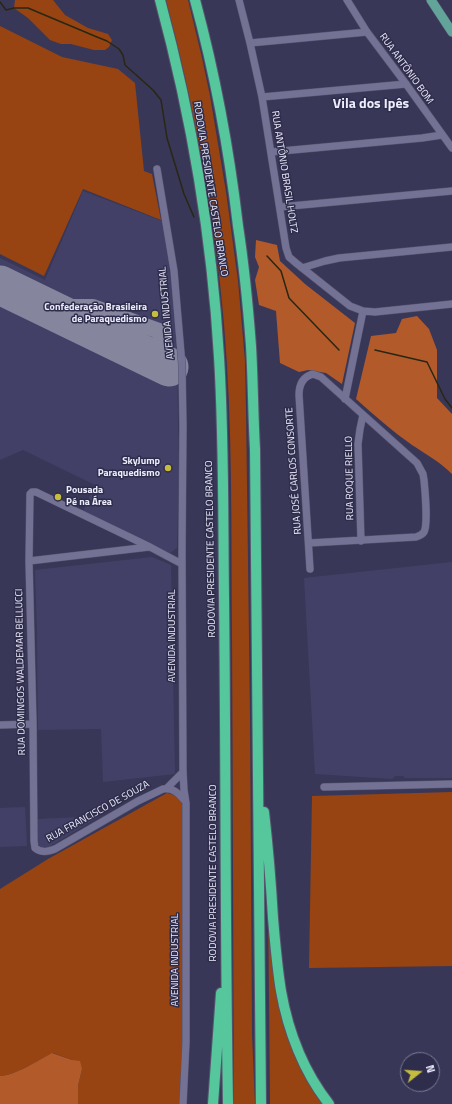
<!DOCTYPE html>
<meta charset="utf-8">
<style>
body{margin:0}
#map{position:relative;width:452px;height:1104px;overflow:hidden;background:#393757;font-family:"Titillium Web",sans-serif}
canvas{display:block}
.north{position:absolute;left:400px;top:1052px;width:40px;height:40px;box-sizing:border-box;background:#2f2d4c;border:1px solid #7b7a93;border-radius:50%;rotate:73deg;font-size:11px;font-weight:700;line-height:16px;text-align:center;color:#ededfd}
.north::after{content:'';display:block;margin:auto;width:14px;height:18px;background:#c4bd3e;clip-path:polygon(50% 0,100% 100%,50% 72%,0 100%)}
</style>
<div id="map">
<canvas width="452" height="1104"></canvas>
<div class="north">N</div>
</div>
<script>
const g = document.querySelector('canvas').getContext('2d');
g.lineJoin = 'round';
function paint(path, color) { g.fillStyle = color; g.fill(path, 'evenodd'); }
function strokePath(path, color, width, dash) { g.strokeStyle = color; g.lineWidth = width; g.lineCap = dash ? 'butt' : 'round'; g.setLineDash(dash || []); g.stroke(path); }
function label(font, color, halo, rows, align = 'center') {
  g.font = font + ' "Titillium Web",sans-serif'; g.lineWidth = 3; g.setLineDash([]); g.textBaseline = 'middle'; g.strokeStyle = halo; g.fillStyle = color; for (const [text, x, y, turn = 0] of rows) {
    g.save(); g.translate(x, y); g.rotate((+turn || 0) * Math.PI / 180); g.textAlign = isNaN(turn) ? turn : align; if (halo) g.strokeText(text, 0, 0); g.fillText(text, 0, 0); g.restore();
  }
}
const built = new Path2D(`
 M83,191l79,30 9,58 6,78 2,120 -2,71 -7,5 -87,-42 12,-26 -72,-35 -23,10v-202l45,22z
 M152,557l19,8 4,209 -72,8 -2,-53 -63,1 -1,-100 -2,-60z
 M452,562v216h-47l-2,-2h-8l-3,3 -77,-5 -11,-196z
 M25,807l2,39 -27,1v-39z
 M100,816l-51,31 -7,1 -5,-5 1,-24z`);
const green = new Path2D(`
 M15,0h38l12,15 23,13 20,6 4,6 -3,7 -4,3h-11l-23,-6h-10l-11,-4 -22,-22 -14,-10z
 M166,0h22l14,58 8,38 16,96 12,89 7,80 1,49 4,306 2,319 3,69h-21c-1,-156 -1,-312 -2,-468 -1,-104 1,-209 -8,-312 -9,-109 -30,-219 -58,-324z
 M0,26l62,31 56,12 17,14 9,88 8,3 9,46 -78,-31 -39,87 -44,-22z
 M452,792v174l-143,2 3,-172z
 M167,793c7,2 12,3 15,11l1,238 -3,62h-102v-18l4,-17 -10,-9 -19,-7c-14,7 -39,23 -53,23v-187l48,-30z
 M268,893l16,126 43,85h-57z`);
const forest = new Path2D(`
 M256,240l21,5 3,16 25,23 50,39 -13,61 -16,-11 -18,-3 -9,2 -19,-9 -4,-52 -17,-6 -4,-25 4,-13 -4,-10z
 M417,316l12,13 8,21v48l15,16v60c-13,-13 -25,-19 -40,-29 -20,-14 -38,-30 -56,-46l15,-63 25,-3 6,-14z
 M52,1053l20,7 8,1 2,8 -4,17v18h-78v-28c14,0 39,-16 52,-23z`);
const stream = new Path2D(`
 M0,2l6,8 8,-2h14l69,29 10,4 12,8 4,6 2,10 28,25 8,10 6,38 17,56 10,23
 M267,256l14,15 8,27 50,52
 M375,350l52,12 18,37 7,9`);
const taxiway = new Path2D(`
 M50,309l20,-2h23l66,24 10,36
 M104,311l15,32`);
const runway = new Path2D(`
 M0,285l169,82`);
const minor = new Path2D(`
 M239,0l11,43 12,54 24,151 3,9 7,6 54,43 13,5 12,1 77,-8
 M347,0l20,32 39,52 46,64
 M250,43l117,-11
 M262,97l144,-13
 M271,152l151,-14 20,-3
 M157,169l17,102 8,94 1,61 -1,126 1,220 1,18 2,13v239l-3,62
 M280,207l172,-16
 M302,268l23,-7 14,-3 113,-11
 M345,399l18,-88
 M361,541l-3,-97 2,-15 3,-14
 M309,543l107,-6c3,-1 6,-2 8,-5 4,-7 1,-42 0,-52l-1,-6 -6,-11 -96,-86 -8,-3c-11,3 -14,11 -14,21l11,174
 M29,561l120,-14
 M182,564l-32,-17 -114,-55h-4l-2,2 -1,67 4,163 1,117 1,7c6,5 13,4 20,1l83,-48 25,-12c10,-2 16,5 22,12
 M0,725l33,-1
 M324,787l128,-3
 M167,788l16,-16`);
const major = new Path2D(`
 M431,0l21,32`);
const highway = new Path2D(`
 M160,0c31,115 52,238 59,357 5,80 4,160 5,240 2,169 1,338 4,507
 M195,0c20,74 34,149 43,226 6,39 10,80 13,120 2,34 2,68 4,103l6,655
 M264,812c4,35 7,71 9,106 2,24 4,49 8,73 7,40 23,81 48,113
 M213,1104l8,-111`);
const markers = [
 [155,314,4,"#c4bd3e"],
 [168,468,4,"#c4bd3e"],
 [58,497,4,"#c4bd3e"]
];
const streetNames = [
 ["RUA ANTÔNIO BOM",406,69,54],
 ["RUA ANTÔNIO BRASIL HOLTZ",284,172,81],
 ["RODOVIA PRESIDENTE CASTELO BRANCO",210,189,81],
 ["AVENIDA INDUSTRIAL",167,313,-95],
 ["RUA JOSÉ CARLOS CONSORTE",294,471,-94],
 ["RUA ROQUE RIELLO",350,478,-91],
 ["RODOVIA PRESIDENTE CASTELO BRANCO",211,549,-91],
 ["AVENIDA INDUSTRIAL",173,636,-90],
 ["RUA DOMINGOS WALDEMAR BELLUCCI",21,672,-91],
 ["RUA FRANCISCO DE SOUZA",98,812,-29],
 ["RODOVIA PRESIDENTE CASTELO BRANCO",214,873,-90],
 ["AVENIDA INDUSTRIAL",176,960,-90]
];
const poiNames = [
 ["Confederação Brasileira",147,308],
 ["de Paraquedismo",147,320],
 ["SkyJump",160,462],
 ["Paraquedismo",160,474],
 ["Pousada",66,491,"left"],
 ["Pé na Área",66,503,"left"]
];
const districtNames = [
 ["Vila dos Ipês",371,105]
];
paint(built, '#424066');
paint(green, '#974412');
paint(forest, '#b35a2b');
strokePath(stream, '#282714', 1.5);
strokePath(taxiway, '#86859e', 16);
strokePath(runway, '#86859e', 39);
strokePath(minor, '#56546d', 8);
strokePath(major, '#56546d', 10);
strokePath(highway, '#56546d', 12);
strokePath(minor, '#737295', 7);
strokePath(major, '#62a499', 9);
strokePath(highway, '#56c69c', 10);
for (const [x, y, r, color] of markers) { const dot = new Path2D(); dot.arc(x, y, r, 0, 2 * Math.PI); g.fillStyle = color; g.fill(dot); strokePath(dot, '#2f2d4c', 1.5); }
label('10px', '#ededfd', '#2f2d4c', streetNames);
label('bold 10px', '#ededfd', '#2f2d4c', poiNames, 'right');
label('bold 14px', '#ededfd', '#2f2d4c', districtNames);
</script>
